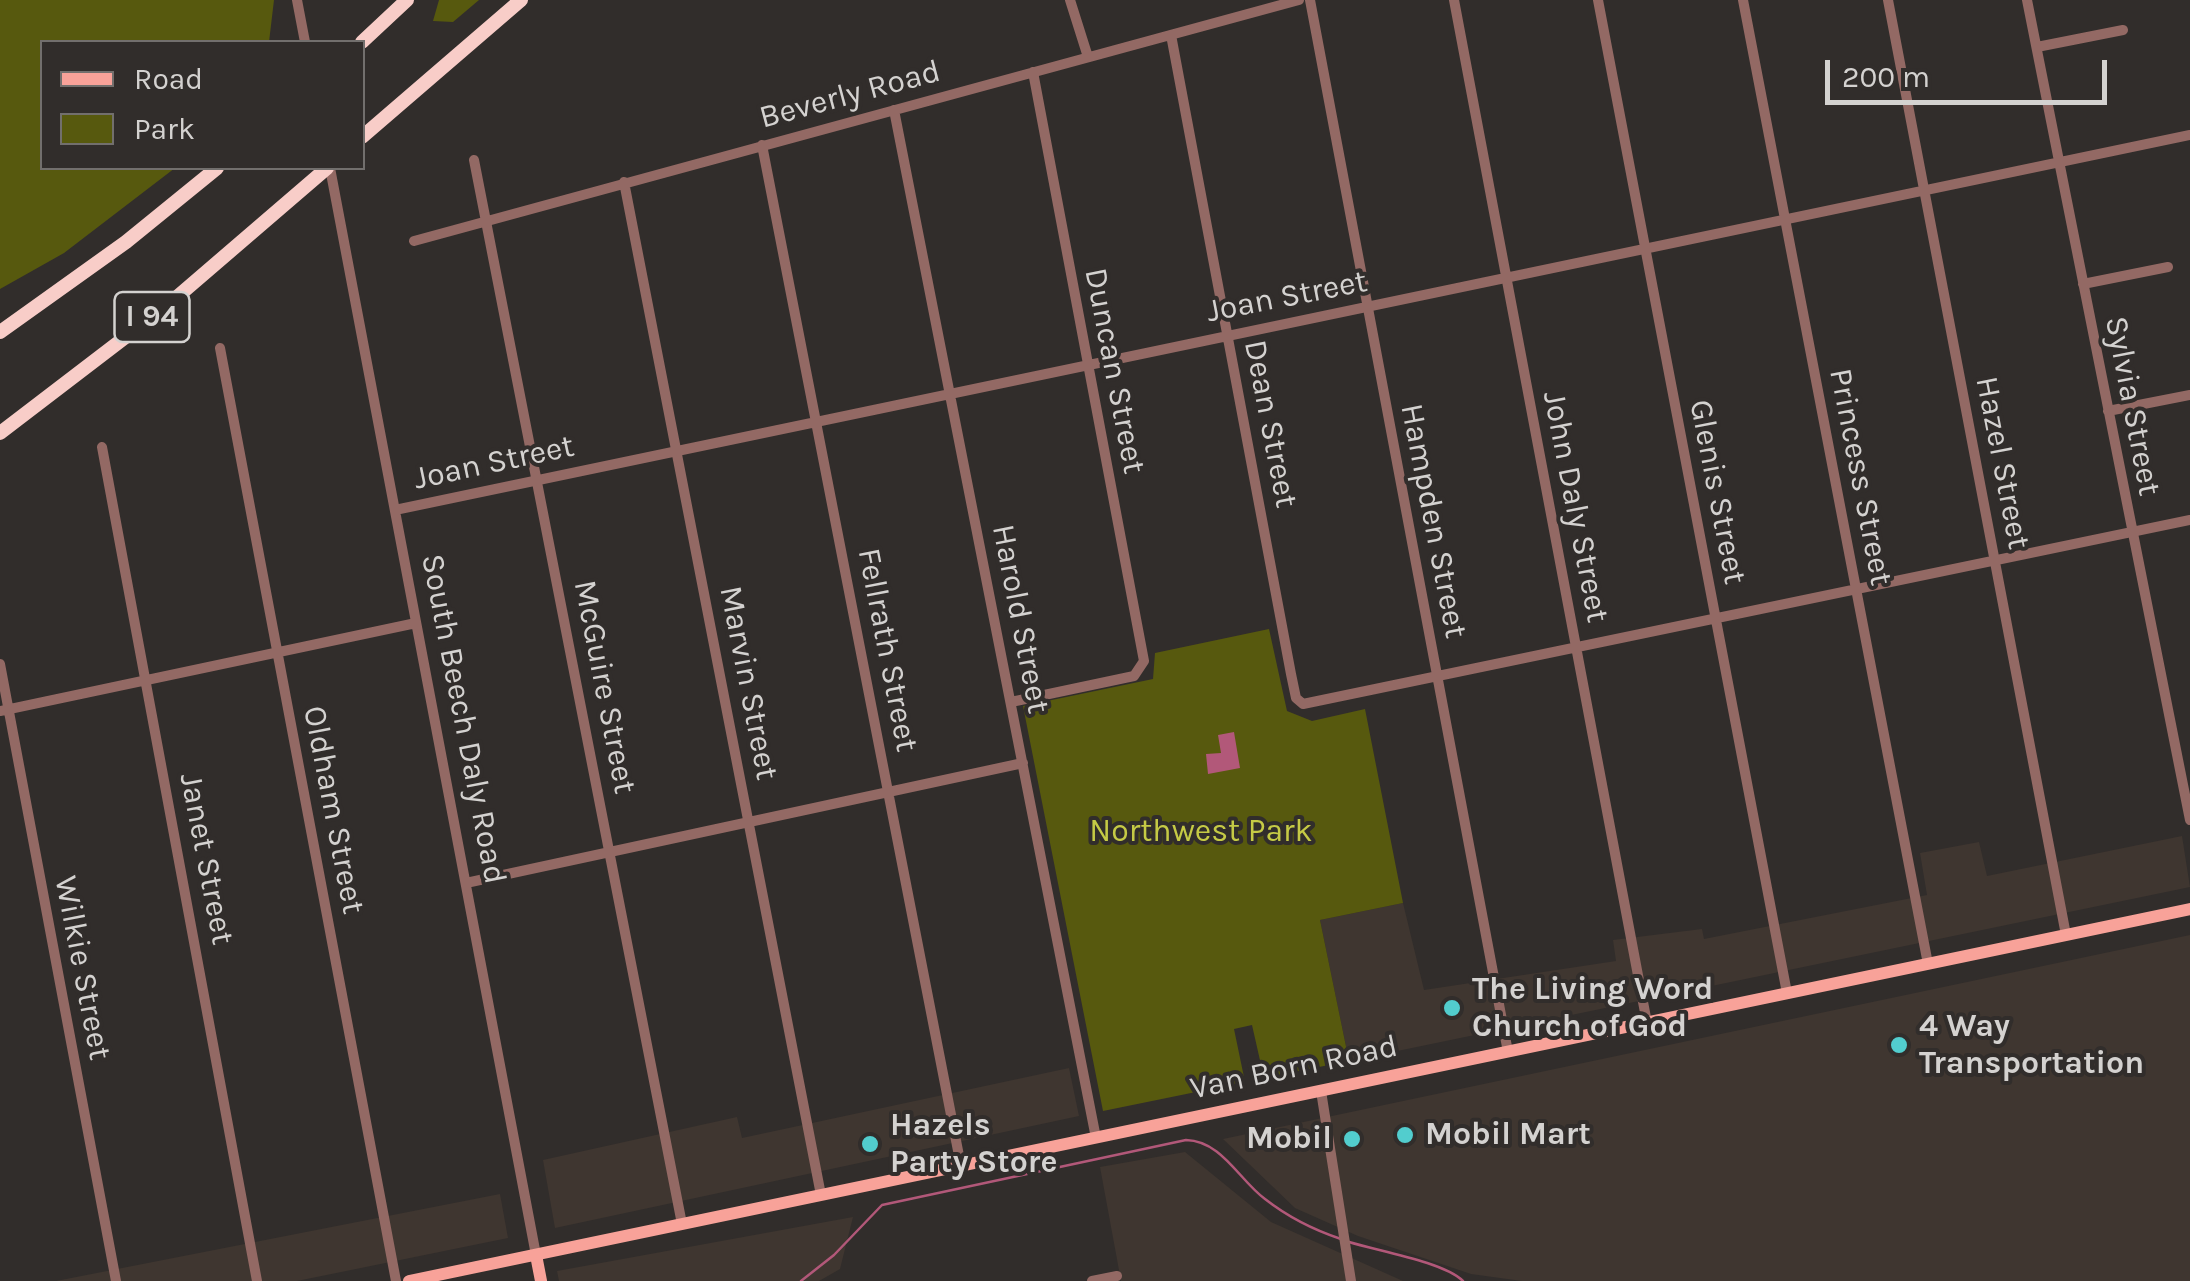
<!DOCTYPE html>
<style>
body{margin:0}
#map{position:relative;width:2190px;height:1281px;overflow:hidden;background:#312d2b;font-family:Karla,sans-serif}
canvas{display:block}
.legend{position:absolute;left:40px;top:40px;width:325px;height:130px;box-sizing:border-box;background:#312d2b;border:2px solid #726f6d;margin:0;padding:12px 18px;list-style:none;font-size:30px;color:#d4d2d0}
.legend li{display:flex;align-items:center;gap:20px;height:50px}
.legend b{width:50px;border:2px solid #726f6d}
.scale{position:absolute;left:1825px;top:60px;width:282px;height:45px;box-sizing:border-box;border:5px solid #d4d2d0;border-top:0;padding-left:12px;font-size:30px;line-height:35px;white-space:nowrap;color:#d4d2d0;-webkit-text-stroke:8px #312d2b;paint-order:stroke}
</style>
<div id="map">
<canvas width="2190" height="1281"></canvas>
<ul class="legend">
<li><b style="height:12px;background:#f8a299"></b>Road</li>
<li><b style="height:28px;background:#57590e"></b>Park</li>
</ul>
<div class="scale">200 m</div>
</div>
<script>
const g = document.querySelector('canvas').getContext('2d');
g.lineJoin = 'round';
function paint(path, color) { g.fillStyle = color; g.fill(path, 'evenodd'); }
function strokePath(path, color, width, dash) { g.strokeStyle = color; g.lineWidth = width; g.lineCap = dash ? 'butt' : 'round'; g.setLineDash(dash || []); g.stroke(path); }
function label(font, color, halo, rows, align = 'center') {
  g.font = font + ' Karla,sans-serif'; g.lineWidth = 8; g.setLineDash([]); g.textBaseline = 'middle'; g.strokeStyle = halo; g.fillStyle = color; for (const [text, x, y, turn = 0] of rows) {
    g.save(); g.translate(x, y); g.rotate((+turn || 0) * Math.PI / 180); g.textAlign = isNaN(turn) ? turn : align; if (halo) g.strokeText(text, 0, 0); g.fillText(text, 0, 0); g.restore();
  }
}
const built = new Path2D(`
 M2182,836l8,51 -841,174 -29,-141 83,-17 21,87 192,-29 -3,-21 89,-11 2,10 223,-44 -7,-42 59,-11 8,34z
 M2190,935v346h-668l-51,-7 -113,-38 -63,-28 -72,-69z
 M1069,1068l10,48 -524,112 -12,-68 194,-43 5,21z
 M1185,1152l86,70 132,59h-282l-21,-114z
 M500,1194l8,44 -211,43h-241z
 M853,1217l-13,52 -21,12h-260l-2,-10z`);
const green = new Path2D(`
 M0,0h274l-5,42h-227v126h133l-111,85 -64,36z
 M439,0h40l-26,22 -20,-1z
 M1269,629l18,82 25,10 53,-12 38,194 -83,17 29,141 -85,17 -12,-53 -18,4 11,53 -142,29 -80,-405 130,-27 2,-26z`);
const water = new Path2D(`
 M1234,732l6,36 -32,6 -2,-20 15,-1 -3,-18z`);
const stream = new Path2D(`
 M1349,1242c29,9 95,20 114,39
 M801,1281l33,-26 48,-50 304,-65c36,1 53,40 79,59 23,18 49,31 76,40`);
const minor = new Path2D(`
 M297,0l8,42
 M1070,0l18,57
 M1310,0l198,1052
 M1454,0l193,1023
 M1598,0l189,993
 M1743,0l185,964
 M1888,0l178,935
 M2027,0l163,820
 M1171,35l120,639 5,24 7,6 887,-184
 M2037,47l86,-17
 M894,110l202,1028
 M762,145l199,1021
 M474,160l208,1064
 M330,168l206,1087
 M624,182l197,1013
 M414,241l885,-241
 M2083,284l85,-17
 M220,348l176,933
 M2108,411l82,-16
 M102,447l155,834
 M395,510l1795,-375
 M0,664l116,617
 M1011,702l123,-26 10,-15 -111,-589
 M0,711l416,-88
 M466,883l557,-120
 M1321,1091l30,190
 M1092,1281l25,-5`);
const major = new Path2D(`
 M536,1255l5,26
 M409,1281l1781,-372`);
const highway = new Path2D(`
 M362,42l45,-42
 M362,137l159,-137
 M0,332l126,-90 91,-74
 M0,433l170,-130 157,-135`);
const markers = [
 [1452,1008,10,"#52cdce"],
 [1899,1045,10,"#52cdce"],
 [1405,1135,10,"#52cdce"],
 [1352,1139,10,"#52cdce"],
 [870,1144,10,"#52cdce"]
];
const shields = [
 [152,317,75]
];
const shieldNames = [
 ["I 94",152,317]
];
const streetNames = [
 ["Beverly Road",850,95,-15],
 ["Joan Street",1287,297,-11],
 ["Duncan Street",1114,371,79],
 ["Sylvia Street",2132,406,79],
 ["Dean Street",1270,424,79],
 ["Joan Street",494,463,-12],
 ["Hazel Street",2002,463,79],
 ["Princess Street",1860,477,79],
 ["Glenis Street",1717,492,79],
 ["John Daly Street",1575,507,79],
 ["Hampden Street",1433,521,79],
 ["Harold Street",1020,619,79],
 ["Fellrath Street",887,650,79],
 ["Marvin Street",748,683,79],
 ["McGuire Street",604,687,79],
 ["South Beech Daly Road",463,719,79],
 ["Oldham Street",333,810,79],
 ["Janet Street",206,859,79],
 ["Wilkie Street",82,968,79],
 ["Van Born Road",1294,1068,-12]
];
const parkNames = [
 ["Northwest Park",1201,832]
];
const poiNames = [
 ["The Living Word",1472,990],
 ["Church of God",1472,1027],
 ["4 Way",1919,1027],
 ["Transportation",1919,1064],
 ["Hazels",890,1126],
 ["Party Store",890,1163],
 ["Mobil Mart",1425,1135],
 ["Mobil",1332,1139,"right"]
];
paint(built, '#3f3630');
paint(green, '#57590e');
paint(water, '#b25879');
strokePath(stream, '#b25879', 2.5);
strokePath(minor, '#936964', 10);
strokePath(major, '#f8a299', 12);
strokePath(highway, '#f8cdc8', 14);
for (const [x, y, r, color] of markers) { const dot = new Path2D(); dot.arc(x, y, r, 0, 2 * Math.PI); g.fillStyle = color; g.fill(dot); strokePath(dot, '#312d2b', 4); }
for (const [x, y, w] of shields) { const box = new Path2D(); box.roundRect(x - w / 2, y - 25, w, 50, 8); g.fillStyle = '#312d2b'; g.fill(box); strokePath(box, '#d4d2d0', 2.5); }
label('bold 30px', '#d4d2d0', null, shieldNames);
label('32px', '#d4d2d0', '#312d2b', streetNames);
label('32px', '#c5ca45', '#312d2b', parkNames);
label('bold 32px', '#d4d2d0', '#312d2b', poiNames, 'left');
</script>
